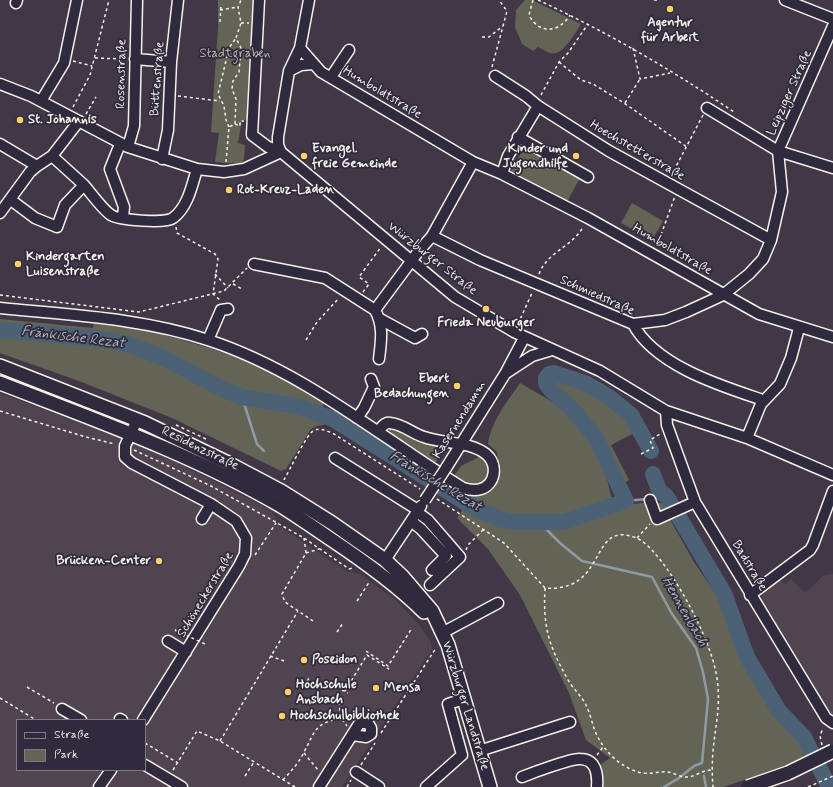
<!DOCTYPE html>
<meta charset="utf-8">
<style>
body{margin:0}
#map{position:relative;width:833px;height:787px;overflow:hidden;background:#413747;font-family:Mynerve,sans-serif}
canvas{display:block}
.legend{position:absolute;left:16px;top:719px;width:130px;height:52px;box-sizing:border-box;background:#2f2a3d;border:1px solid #7e7a81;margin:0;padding:5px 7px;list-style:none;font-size:12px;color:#f4f1e8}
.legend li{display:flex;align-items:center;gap:8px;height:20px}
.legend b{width:20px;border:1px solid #7e7a81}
</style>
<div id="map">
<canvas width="833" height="787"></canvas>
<ul class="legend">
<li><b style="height:5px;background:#2f2a3d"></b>Straße</li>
<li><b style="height:11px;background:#636456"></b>Park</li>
</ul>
</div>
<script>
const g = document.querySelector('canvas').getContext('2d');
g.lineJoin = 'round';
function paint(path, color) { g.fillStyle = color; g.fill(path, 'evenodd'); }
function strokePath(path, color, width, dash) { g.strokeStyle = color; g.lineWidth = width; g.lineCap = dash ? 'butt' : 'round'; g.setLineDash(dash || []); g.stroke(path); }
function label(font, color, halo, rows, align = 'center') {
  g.font = font + ' Mynerve,sans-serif'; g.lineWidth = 3.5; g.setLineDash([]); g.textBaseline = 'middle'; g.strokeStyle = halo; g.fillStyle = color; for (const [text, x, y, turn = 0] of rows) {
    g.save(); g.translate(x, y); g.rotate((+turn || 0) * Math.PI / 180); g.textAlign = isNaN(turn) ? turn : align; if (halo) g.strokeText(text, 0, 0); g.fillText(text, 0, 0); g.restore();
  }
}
const built = new Path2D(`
 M0,393l154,58 117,59 7,15 70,47 12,2 36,26 22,24 13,18 1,7 -90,138h-342zM17,720h128v50h-128z
 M833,574v148l-73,-121 3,-9 18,-12 4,4 6,-5 14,14 19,-18z`);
const green = new Path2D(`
 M218,0h36v44l-7,76h-5l-4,23 7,2 -1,14 -3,5 -26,-2 4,-29 -8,-1 7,-105z
 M525,0h7l49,24c-5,8 -16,27 -25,29 -6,2 -12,-3 -18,-6l-5,4 -11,-7 -7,-17 1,-17z
 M525,146l56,30 -14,26 -57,-29z
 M632,203l31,18 -11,19 -31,-17z
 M0,319l93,9 1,-6c63,8 123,25 181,52 16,8 32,18 48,27l1,24 -7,1 -6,3 -25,40 -5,2 -109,-53 -93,-37 -79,-28z
 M558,380l22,5 47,33 9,14 -25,13 18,35 -7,5 -26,-58 -40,-39 -2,-5z
 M520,383l38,22 33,34 11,18 12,52c17,-6 35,-8 52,-5l6,19 22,39 24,35 27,69 32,51 21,23 7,16 -30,14 -52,17h-121l-2,-22 10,-7 -24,-18 -17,-47 -49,-98 -32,-46 -31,-31 15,-23c27,-2 28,-21 25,-43l-9,-8c3,-23 19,-42 32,-61z
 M392,427l11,5 13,9 19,5 6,8 -7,11 -46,-32 -1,-3z
 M479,457c12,8 12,16 3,27l-9,2 -19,-10 7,-10z`);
const stream = new Path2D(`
 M242,397l15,47 7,7
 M626,501l41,-4
 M540,523l20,20 22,18 70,16 20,37 24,34 7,24 5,27 -6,64 -8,3 -15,12 -15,9
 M704,776l2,11`);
const river = new Path2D(`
 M0,330l99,9 28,5 35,13 58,31 22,9 59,10 32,12 136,86 30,14 14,3h50l63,-21 -30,-63 -23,-28 -23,-21 -4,-6v-5l3,-4 5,-1 31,10 24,14 22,18 20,36
 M653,474l6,16 8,7 57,96 23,64 32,54 25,26 25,50`);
const path = new Path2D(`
 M533,0l-4,15c10,20 30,18 41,0
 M538,0c69,32 134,70 196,112
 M654,0h3
 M220,10l18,-3
 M220,22l1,-17
 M241,23h8
 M482,37h7l14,-11
 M633,48l7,31 30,-6
 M95,58l30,1
 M73,61l19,5
 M559,62l22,18 12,4 31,19 63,44
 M492,67l15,-56 -8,-11
 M541,95l18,-33 9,-9 20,-29
 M178,96l42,5
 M625,103l15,-24
 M73,107l17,-32 19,-75
 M86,114l10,-17
 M235,124l5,2v-5h4
 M229,127l-3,-7 -2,-14 -6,-12 11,-46 7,-10
 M226,162l3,-35 6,-3 1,-25 -4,-10 1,-8 6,-9 2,-24 -5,-10 5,-15 -3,-16 3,-7
 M671,176l32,-61
 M176,227l1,6 38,21 3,5 -5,35 7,6
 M657,246l18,-50
 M215,274l13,14
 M539,274c8,-22 33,-27 44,-47
 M233,284l9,5
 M363,292l6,-8 -10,-7 22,-30
 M0,295l139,17 85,-21 23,-23
 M518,324l14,-31
 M306,340l11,-18 22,-24
 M0,411l86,26 29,7
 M176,425l30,14
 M134,450l77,36 93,52 45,31 4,-1
 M641,454l12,-6 -3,-8 10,-6
 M284,480c5,-9 23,-46 29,-49 7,-4 14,0 21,3l86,55
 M437,499l67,44 41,45c55,4 47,-49 74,-53 7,-1 17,2 23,6 25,19 55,75 66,105 5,13 9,27 10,41 2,22 -3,42 -5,64 -1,12 -1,24 0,36
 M304,538l2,15 -24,41 3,8 28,19
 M637,538l13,-14
 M466,550l2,-5 16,-16
 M306,553l13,-4
 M255,555l21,-32
 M545,588c-2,38 3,56 22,90 5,10 14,17 19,27 4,8 6,18 9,26 8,19 22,33 40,40 12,5 22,0 33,1 6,1 12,5 18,5 8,1 15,-7 26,-7
 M357,601l13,-20
 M175,630l10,6
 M337,632l6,-9
 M366,651l22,15 24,-38
 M270,656l17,6
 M304,686l5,-8
 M27,687l27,16
 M342,690l6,3
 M345,691l22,-36 22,14
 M338,696l3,22 6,8
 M0,698l36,22
 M381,733l55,-85
 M220,741l78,-130
 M145,743l33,20
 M822,745l-2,-9 3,-8
 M304,753l14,17
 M597,755l6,-8
 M361,765l14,-22
 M173,770l24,-39 23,10 75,46
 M245,776l9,-14
 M283,780c8,-9 16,-17 21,-28 12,-22 10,-28 37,-34
 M347,787l4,-7
 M808,787l25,-11`);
const minor = new Path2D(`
 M259,0l-7,135 16,12 13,5 174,145 59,35 86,39 66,40 81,27 86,37
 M785,0l48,19
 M16,3l1,-3
 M300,48l21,24 152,90 29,12 86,44 171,96 74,23
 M135,59l36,3
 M289,71l12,-6 13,-1
 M495,76l31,20 12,10 71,45 162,89
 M331,77l18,-27
 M0,84l31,12 97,51 69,22 27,3 20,-3 37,-17
 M41,101l23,-38 13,-63
 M707,108l71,43 55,17
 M518,137l70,40
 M0,144l37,22 15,-10 27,-35
 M120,144l-10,25 14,38 -1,10
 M128,147l6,-21 3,-126
 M281,152l-3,-7v-8l11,-66 11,-23 9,-48
 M52,156l32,29
 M162,159l6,-29 3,-68 7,-62
 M502,174l6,-18 30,-50
 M11,200l24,18 22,9 8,-22 19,-20c7,8 18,24 27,30 7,5 54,9 62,3 15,-11 19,-33 24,-49
 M0,213l30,-41 7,-6
 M432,236l48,24 153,64c22,41 85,61 127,75l1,5
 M254,264l71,14 50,32 43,-58 14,-16 41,-74
 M0,308c69,7 142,10 208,32 95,31 171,96 255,148 6,2 12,3 18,1 15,-5 17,-25 5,-35 -17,-13 -42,-10 -62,-17 -11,-3 -21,-13 -34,-14 -5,-1 -8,4 -12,8
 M375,310c9,16 6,32 4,49
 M380,319l35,19 7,-4
 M633,324l32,-4 21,-8 37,-17 26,-21 14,-15 8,-19 11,-48 -4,-41 55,-125
 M208,340l13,-30 7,-1
 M506,373l26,-17 20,-6
 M666,411l1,14 28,77 131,216 7,5
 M357,418l7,-10 10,-21 -3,-8
 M137,420l-12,26v11l7,6 79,41 25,17 10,17 -1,16 -6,12 -96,154
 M747,438l14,-34 19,-20 11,-26 8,-30
 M335,458l83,52
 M446,468l59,-94 19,-36
 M650,500l7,19 38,-17
 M417,512l11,8 32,37 -30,28
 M202,519l9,-15
 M411,521l10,8 25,27 -14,14
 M385,560l36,-54
 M750,595l60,-45 3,-5 20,-54
 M442,633l56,-30
 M168,641l18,11
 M62,709l19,11
 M120,719l2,1
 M479,751l91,-29
 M145,765l37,22
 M356,772l23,15
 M522,777c10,-4 50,-19 58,-18 16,0 18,15 17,28
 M99,787l12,-17
 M319,787l40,-63 3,-1h6l3,5v6l-5,3 -13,-2
 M426,787l36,-32 -14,-51 16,-5`);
const major = new Path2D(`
 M0,366l145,57 83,40 53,28 51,32 53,37 17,16 30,35 16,34 42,142
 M0,383c95,37 192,71 281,123 16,10 32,21 48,32 33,22 67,46 95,74`);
const pathBridge = new Path2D(`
 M175,630l30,14`);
const minorBridge = new Path2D(`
 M425,500l21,-32`);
const majorBridge = new Path2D(`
 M748,787l40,-14 45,-22`);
const markers = [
 [670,9,4,"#ffd166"],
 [20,120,4,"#ffd166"],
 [304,156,4,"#ffd166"],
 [576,156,4,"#ffd166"],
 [229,190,4,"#ffd166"],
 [18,264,4,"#ffd166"],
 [486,309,4,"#ffd166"],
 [457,386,4,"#ffd166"],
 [159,561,4,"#ffd166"],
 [304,660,4,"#ffd166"],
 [376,688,4,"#ffd166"],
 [288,692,4,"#ffd166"],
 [282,716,4,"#ffd166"]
];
const poiNames = [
 ["Agentur",670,23,"center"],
 ["für Arbeit",670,38,"center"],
 ["St. Johannis",28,120],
 ["Evangel.",312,149],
 ["freie Gemeinde",312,164],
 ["Kinder und",568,149,"right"],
 ["Jugendhilfe",568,164,"right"],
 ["Rot-Kreuz-Laden",237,190],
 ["Kindergarten",26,257],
 ["Luisenstraße",26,272],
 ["Frieda Neuburger",486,323,"center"],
 ["Ebert",449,379,"right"],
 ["Bedachungen",449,394,"right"],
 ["Brücken-Center",151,561,"right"],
 ["Poseidon",312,660],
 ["Hochschule",296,685],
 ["Ansbach",296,700],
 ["Mensa",384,688],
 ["Hochschulbibliothek",290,716]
];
const parkNames = [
 ["Stadtgraben",235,54]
];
const streetNames = [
 ["Rosenstraße",122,74,-89],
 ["Büttenstraße",158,79,-86],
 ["Humboldtstraße",382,93,31],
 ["Leipziger Straße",790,93,-66],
 ["Hoechstetterstraße",637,151,30],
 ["Humboldtstraße",672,250,30],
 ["Würzburger Straße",432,259,38],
 ["Schmiedstraße",597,296,24],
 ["Kasernendamm",460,420,-58],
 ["Residenzstraße",200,449,26],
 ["Badstraße",749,566,59],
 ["Schöneckerstraße",206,595,-59],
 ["Würzburger Landstraße",465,706,73]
];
const waterNames = [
 ["Fränkische Rezat",73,338,7],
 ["Fränkische Rezat",435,482,31],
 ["Hennenbach",684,612,60]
];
paint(built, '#514451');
paint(green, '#636456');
strokePath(stream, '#8f9ba4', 2.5);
strokePath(river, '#4b6176', 16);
strokePath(minor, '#f4f1e8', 13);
strokePath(major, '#f4f1e8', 16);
strokePath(path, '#f4f1e8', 1.5, [3, 3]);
strokePath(minor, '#2f2a3d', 10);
strokePath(major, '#2f2a3d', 13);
strokePath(minorBridge, '#f4f1e8', 13, []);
strokePath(majorBridge, '#f4f1e8', 16, []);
strokePath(pathBridge, '#f4f1e8', 1.5, [3, 3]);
strokePath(minorBridge, '#2f2a3d', 10);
strokePath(majorBridge, '#2f2a3d', 13);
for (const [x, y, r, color] of markers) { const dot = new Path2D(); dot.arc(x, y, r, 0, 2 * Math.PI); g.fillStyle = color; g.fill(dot); strokePath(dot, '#2f2a3d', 1.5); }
label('bold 13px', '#f4f1e8', '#2f2a3d', poiNames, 'left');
label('13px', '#bab9ae', '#2f2a3d', parkNames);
label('13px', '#f4f1e8', '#2f2a3d', streetNames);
label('italic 14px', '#b0b7ba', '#2f2a3d', waterNames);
</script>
